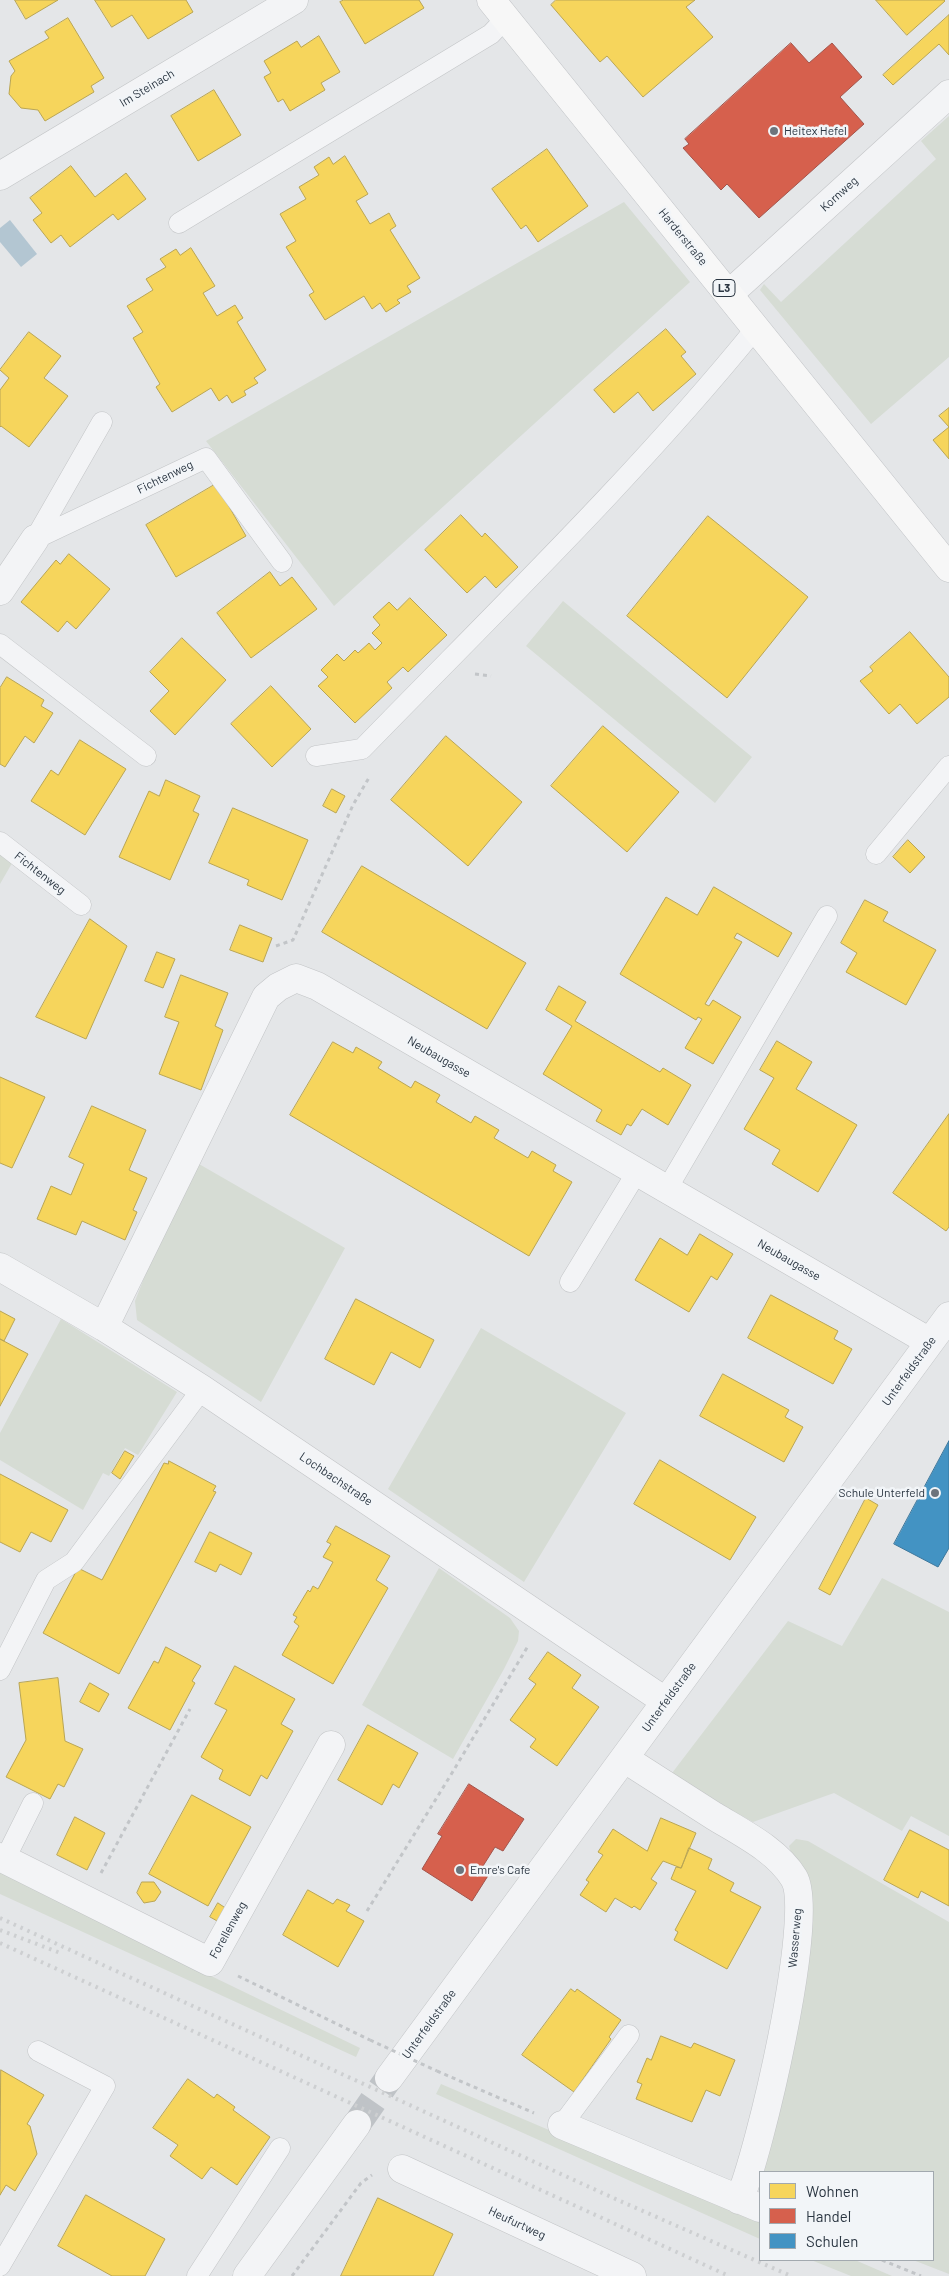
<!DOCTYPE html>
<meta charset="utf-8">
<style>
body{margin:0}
#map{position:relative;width:949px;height:2276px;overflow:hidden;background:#e4e6e8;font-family:Barlow,sans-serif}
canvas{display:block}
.legend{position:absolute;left:759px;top:2171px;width:175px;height:90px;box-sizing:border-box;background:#f2f5f8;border:1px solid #a2a9af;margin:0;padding:6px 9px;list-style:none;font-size:15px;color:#2b3642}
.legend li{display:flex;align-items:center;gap:10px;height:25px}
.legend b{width:25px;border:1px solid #a2a9af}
</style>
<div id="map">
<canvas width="949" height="2276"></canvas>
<ul class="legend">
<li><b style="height:14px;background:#f6d55c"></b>Wohnen</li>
<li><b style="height:14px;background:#d6604d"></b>Handel</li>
<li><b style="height:14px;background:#4393c3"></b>Schulen</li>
</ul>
</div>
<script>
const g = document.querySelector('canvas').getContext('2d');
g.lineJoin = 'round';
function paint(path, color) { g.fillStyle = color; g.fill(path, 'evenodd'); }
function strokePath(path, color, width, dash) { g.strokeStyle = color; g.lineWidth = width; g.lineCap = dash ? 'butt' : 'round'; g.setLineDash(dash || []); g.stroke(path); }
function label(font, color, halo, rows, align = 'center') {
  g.font = font + ' Barlow,sans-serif'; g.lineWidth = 5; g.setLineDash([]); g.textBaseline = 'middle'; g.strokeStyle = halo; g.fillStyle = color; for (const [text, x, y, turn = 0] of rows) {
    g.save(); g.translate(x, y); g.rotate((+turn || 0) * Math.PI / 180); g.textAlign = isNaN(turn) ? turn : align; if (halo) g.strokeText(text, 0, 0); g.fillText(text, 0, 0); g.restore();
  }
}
const green = new Path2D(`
 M949,116v241l-78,67 -111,-134 4,-6 17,18 155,-143 -15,-18z
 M624,202l66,80 -356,324 -128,-165z
 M563,601l189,156 -37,46 -189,-157z
 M0,847l15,11 -15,26z
 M199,1164l146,84 -84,154 -124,-82 -2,-19 26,-66z
 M61,1319l116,73 -39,63 -13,-7 -16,28 -6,-3 -20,37 -83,-50v-27z
 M481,1328l145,85 -102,169 -136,-93z
 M439,1568l71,50 9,13 -1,10 -14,28 -51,90 -91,-54z
 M882,1578l67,34v224l-38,-20 -9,15 -68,-38 -81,29 -84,-45 119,-156 54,25z
 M796,1839l12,2 141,81v352l-36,-14h20v-88h-173v17l-1,-12 23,-99 25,-141 -1,-31 -17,-60z
 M0,1869l174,89 186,90 -4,9 -356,-163z
 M441,2084l319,136v19l-324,-145z
 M811,2260h44l37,16h-41z`);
const water = new Path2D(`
 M10,220l27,34 -16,13 -21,-25v-14z`);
const homes = new Path2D(`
 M15,0h43l-32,19z
 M95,0h91l7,12 -45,27 -16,-24 -20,12z
 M344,0h75l5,8 -59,36 -25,-42z
 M556,0h139l-9,7 27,30 -70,60 -36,-41 -7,6 -49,-57z
 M876,0h68l1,1 -38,34z
 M949,15v40l-10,-11 -46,41 -10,-10z
 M68,18l36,60 -13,8 3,6 -49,29 -7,-11 -17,-2 -12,-14 2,-18 4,-5 -6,-10 40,-23 -4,-6z
 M319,36l21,36 -19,11 4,7 -35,21 -7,-12 -5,3 -14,-25 7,-4 -7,-12 33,-20 4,6z
 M214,90l27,45 -43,26 -27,-45z
 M547,149l41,57 -50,36 -12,-17 -5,4 -29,-40z
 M345,156l23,38 -12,7 14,23 19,-11 7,13 -6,4 30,48 -13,8 4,6 -14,8 3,3 -14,9 -6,-9 -8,6 -8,-13 -39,24 -16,-25 5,-3 -28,-45 10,-6 -16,-27 26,-15 -7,-12 20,-12 -5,-8 15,-10 4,7z
 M71,166l24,31 31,-24 20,26 -28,21 -5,-6 -43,33 -9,-12 -10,8 -18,-23 9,-7 -12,-15z
 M191,248l24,38 -12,7 14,23 18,-11 8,13 -6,4 29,48 -12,8 4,5 -14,8 2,4 -14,8 -5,-8 -8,6 -8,-13 -39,24 -16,-25 4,-3 -27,-46 10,-6 -16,-26 26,-16 -7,-11 20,-12 -6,-8 16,-10 4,6z
 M666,329l20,23 -5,4 15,18 -43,37 -15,-19 -24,21 -20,-23z
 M29,332l32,24 -17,22 24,18 -39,51 -28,-21 -1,1v-37l9,-12 -9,-8z
 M949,408v51l-16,-19 16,-13 -10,-11z
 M216,484l30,52 -70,41 -30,-52z
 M461,515l21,22 3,-4 33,34 -22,21 -11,-12 -18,17 -42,-43z
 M708,516l100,81 -81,101 -100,-82z
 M69,554l41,35 -34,40 -9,-8 -9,11 -37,-30 35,-42 4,4z
 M270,572l10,14 12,-9 25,32 -66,49 -34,-45z
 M410,598l37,37 -39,37 -5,-5 -16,15 5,6 -37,35 -37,-37 10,-9 -7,-7 16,-16 7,7 11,-11 3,3 11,-10 6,7 7,-7 -10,-10 8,-8 -7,-8 16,-15 8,8z
 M910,632l39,45v20l-32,27 -17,-20 -11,10 -29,-33 13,-10 -3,-4z
 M182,638l44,42 -51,55 -25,-24 19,-20 -19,-19z
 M7,677l37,23 -3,6 12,7 -19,30 -9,-7 -20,31 -5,-3v-76z
 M271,686l40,43 -39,38 -41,-43z
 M603,726l76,66 -52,60 -76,-66z
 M446,736l76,66 -54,64 -77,-66z
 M80,740l46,29 -41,66 -54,-34 20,-31 7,5z
 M166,780l34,16 -7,15 6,3 -29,66 -51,-23 30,-66 10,5z
 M332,789l13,7 -9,17 -13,-7z
 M233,808l75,32 -26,60 -35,-15 2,-5 -40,-17z
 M908,840l17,17 -15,16 -17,-16z
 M362,866l164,97 -39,66 -165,-97z
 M714,887l78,46 -14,24 -41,-24 -3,5 8,4 -37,62 4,2 4,-6 28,17 -28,47 -28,-16 17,-29 -4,-2 -2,3 -76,-46 46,-77 31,18z
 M865,900l23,12 -5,9 53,29 -30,55 -60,-33 11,-19 -16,-10z
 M90,919l37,27 -41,93 -50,-22z
 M240,925l32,13 -9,24 -33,-12z
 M157,952l18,7 -12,29 -18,-7z
 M181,975l47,18 -13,33 8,4 -22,60 -42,-16 20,-52 -14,-5z
 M559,986l27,16 -11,19 85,51 3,-4 28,17 -23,40 -26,-16 -11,17 -4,-2 -6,11 -25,-14 6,-11 -59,-36 29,-48 -26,-16z
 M777,1041l35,21 -16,27 61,36 -39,67 -46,-28 8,-14 -36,-21 30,-51 -14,-8z
 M333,1042l20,11 3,-6 26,15 -4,6 33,20 4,-7 25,14 -4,7 35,21 4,-7 24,14 -5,8 34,20 4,-7 24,14 -3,6 19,11 -43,74 -239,-141z
 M0,1077l45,20 -33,71 -12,-5z
 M92,1106l54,24 -17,40 18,8 -14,32 4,2 -12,28 -43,-19 -6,14 -39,-16 14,-33 20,9 13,-31 -15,-7z
 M949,1114v113l-3,4 -53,-38z
 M700,1234l33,20 -16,26 -6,-4 -22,36 -54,-32 25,-42 27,17z
 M771,1295l67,36 -4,8 18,10 -19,35 -85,-46z
 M356,1299l78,41 -14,28 -29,-16 -17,33 -49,-26z
 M0,1311l15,8 -11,22 -4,-2z
 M0,1339l28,15 -28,52z
 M723,1374l66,36 -4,7 18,10 -19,35 -84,-46z
 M125,1451l9,5 -14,23 -8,-6z
 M660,1460l96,57 -26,43 -96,-56z
 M169,1461l47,25 -3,5 3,1 -97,182 -76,-41 35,-65 24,12 62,-117 4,1z
 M0,1474l68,36 -17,32 -20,-10 -11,20 -20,-10z
 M866,1498l12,7 -48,90 -11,-6z
 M336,1526l54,30 -14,24 12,8 -55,96 -51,-29 17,-29 -5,-4 3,-5 -4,-2 15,-25 2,2 3,-6 5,3 15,-27 -10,-5 8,-13 -4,-2z
 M210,1532l42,21 -11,22 -21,-11 -4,8 -21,-10z
 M166,1647l35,19 -9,15 3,2 -25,47 -42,-22 26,-47 4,2z
 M548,1652l33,23 -9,13 27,19 -42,59 -27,-19 6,-8 -26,-19 26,-36 -7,-5z
 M235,1666l60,33 -14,25 12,7 -26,48 -6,-4 -11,21 -31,-17 4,-9 -22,-13 26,-47 -12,-6z
 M58,1678l7,63 18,8 -19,38 -6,-3 -8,15 -44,-22 20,-37 -7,-57z
 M90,1683l19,11 -10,18 -19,-10z
 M368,1725l50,28 -19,35 -6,-4 -11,21 -44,-25z
 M192,1795l59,32 -43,79 -59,-32z
 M75,1817l30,16 -18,37 -30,-15z
 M661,1818l35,15 -15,35 -18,-7 -12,18 6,4 -17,27 -6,-4 -2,2 -17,-10 -9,14 -26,-17 9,-13 -3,-2 17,-25 -5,-3 15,-23 34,22z
 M910,1830l39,20v56l-28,-15 -3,7 -34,-18z
 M689,1848l23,11 -4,10 26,14 -4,8 31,16 -34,62 -53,-29 4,-8 -3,-2 21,-39 -25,-12 5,-12 5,1z
 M142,1882h12l7,10 -6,9 -11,2 -7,-10z
 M308,1890l25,14 4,-5 13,6 -4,6 18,10 -26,46 -55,-32z
 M218,1903l9,6 -8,13 -9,-5z
 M571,1989l4,3 2,-3 44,31 -12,17 2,2 -37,53 -52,-37z
 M661,2036l30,12 3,-5 41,17 -15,36 -14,-6 -14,32 -56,-23 6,-15 -5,-2 10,-24 4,2z
 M1,2070l43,25 -17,29 3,2 7,28 -22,37 -9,-6 -6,10z
 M188,2079l26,19 3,-4 18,13 -2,3 37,27 -33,48 -26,-18 -9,12 -32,-23 8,-11 -25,-17z
 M86,2195l79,44 -20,37h-33l-54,-30z
 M378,2198l75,36 -20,42h-92z`);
const shops = new Path2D(`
 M791,43l18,20 23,-20 30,34 -22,20 24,27 -105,94 -32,-34 -6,6 -38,-42 6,-4 -4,-5z
 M469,1784l55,35 -21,32 -8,-4 -12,19 8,5 -19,30 -50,-32 20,-33 -4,-2z`);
const schools = new Path2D(`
 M949,1441v107l-11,19 -44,-23z`);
const streetTunnel = new Path2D(`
 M357,2124l32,-46`);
const path = new Path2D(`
 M475,674l16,2
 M276,946l17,-6 60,-135 17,-29
 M101,1873l89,-164
 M367,1911l85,-138 76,-127
 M238,1976l132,64
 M437,2071l97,42
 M882,2260l39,16
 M292,2276l69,-93 11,-8`);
const lane = new Path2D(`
 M179,223l312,-189 15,-16
 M102,422l-67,117 171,-81 76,104
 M0,644l146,112
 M316,756l46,-7c134,-138 273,-272 394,-421
 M0,842l81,63
 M876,854l73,-88
 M667,1189l160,-273
 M570,1282l67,-110
 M0,1670l46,-90 28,-18 128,-173
 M5,1859l28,-56
 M562,2125l67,-90
 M0,2266l105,-180 -67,-35
 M197,2276l83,-128`);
const street = new Path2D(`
 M0,176l294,-176
 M729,294l220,-200
 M0,591l35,-52
 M0,1267l104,60 98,62 463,312
 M104,1327l162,-330 12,-10 18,-9 21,8 613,356
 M625,1759c30,19 59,38 89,57 28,17 63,34 80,62 22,37 -35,278 -55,322
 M0,1857l210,105 121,-217
 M389,2078l560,-762
 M562,2125l198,83
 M402,2169l230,107
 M247,2276l110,-152`);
const primary = new Path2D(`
 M491,0l458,568`);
const rail = new Path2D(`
 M0,1918l620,283 171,75
 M0,1930l63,24
 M0,1943l729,333`);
const pathBridge = new Path2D(`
 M370,2040l67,31`);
const markers = [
 [774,131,5,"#6c747c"],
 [935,1493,5,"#6c747c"],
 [460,1870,5,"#6c747c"]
];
const shields = [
 [724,288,22]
];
const shieldNames = [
 ["L3",724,288]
];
const streetNames = [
 ["Im Steinach",147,88,-31],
 ["Kornweg",839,194,-42],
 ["Harderstraße",683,237,51],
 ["Fichtenweg",165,477,-26],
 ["Fichtenweg",40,873,38],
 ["Neubaugasse",439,1057,30],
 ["Neubaugasse",789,1260,30],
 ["Unterfeldstraße",909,1371,-54],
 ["Lochbachstraße",336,1479,34],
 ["Unterfeldstraße",669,1697,-54],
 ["Forellenweg",228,1930,-61],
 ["Wasserweg",795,1938,-85],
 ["Unterfeldstraße",429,2024,-54],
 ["Heufurtweg",517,2223,25]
];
const poiNames = [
 ["Heitex Hefel",784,131],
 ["Schule Unterfeld",925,1493,"right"],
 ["Emre's Cafe",470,1870]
];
paint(green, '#d6dcd4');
paint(water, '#b3c6d2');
paint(homes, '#f6d55c');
strokePath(homes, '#b9a554', 1);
paint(shops, '#d6604d');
strokePath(shops, '#a3534a', 1);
paint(schools, '#4393c3');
strokePath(schools, '#3c779c', 1);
strokePath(streetTunnel, '#bfc3c7', 28, [28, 14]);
strokePath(lane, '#c2c4c6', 21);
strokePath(street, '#c2c4c6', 29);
strokePath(primary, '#c0c3c6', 29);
strokePath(path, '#c2c5c8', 3, [4, 4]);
strokePath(lane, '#f3f4f6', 20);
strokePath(street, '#f3f4f6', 28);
strokePath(primary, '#f7f7f7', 28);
strokePath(rail, '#cdcfd1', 4, [2.5, 5]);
strokePath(pathBridge, '#c2c5c8', 3, [4, 4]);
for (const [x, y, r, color] of markers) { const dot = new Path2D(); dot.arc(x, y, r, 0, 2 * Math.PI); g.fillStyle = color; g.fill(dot); strokePath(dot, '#f2f5f8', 2); }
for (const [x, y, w] of shields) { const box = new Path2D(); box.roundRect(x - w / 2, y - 8.5, w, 17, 4); g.fillStyle = '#f2f5f8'; g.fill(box); strokePath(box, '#2b3642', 1); }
label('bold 11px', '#2b3642', null, shieldNames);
label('12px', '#2b3642', '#f2f5f8', streetNames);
label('12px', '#2b3642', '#f2f5f8', poiNames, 'left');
</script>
